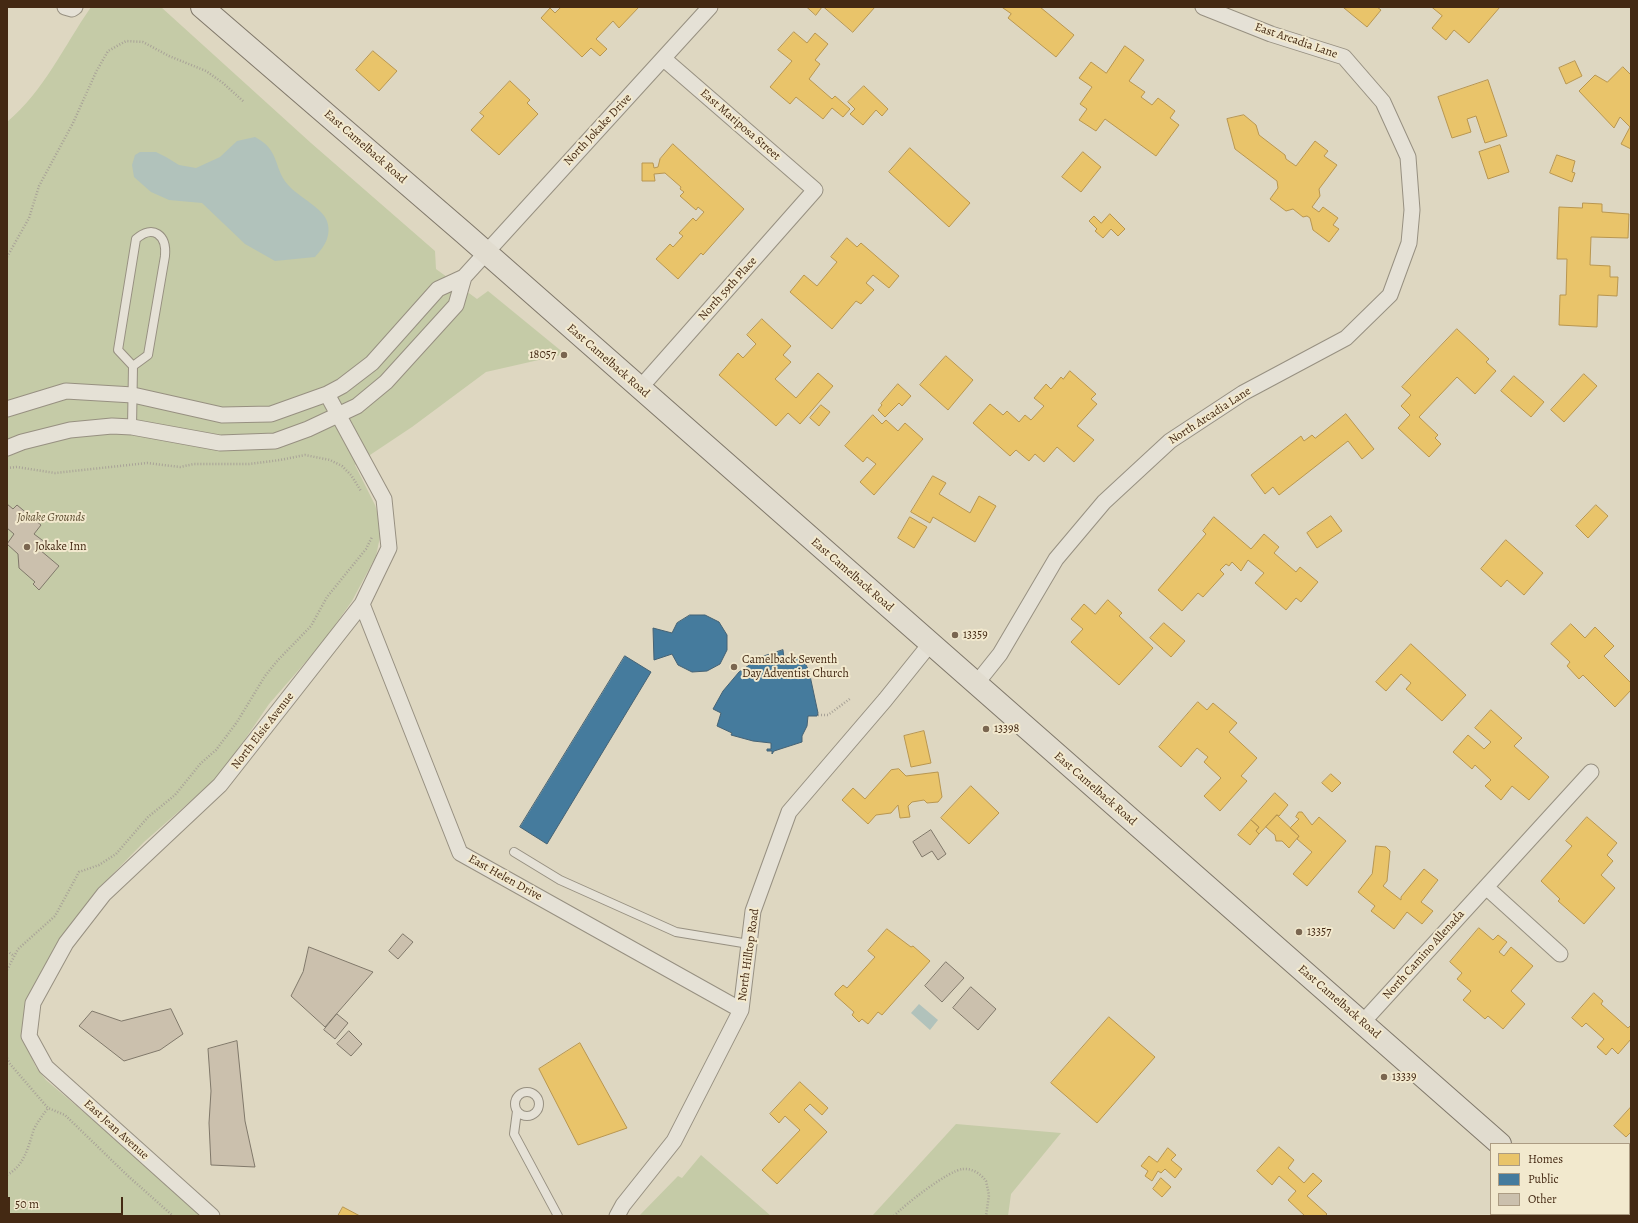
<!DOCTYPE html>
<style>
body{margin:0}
#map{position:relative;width:1638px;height:1223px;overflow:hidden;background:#ded7c1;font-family:Alegreya,serif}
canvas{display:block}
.frame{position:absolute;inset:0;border:8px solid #442913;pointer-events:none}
.legend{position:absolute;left:1490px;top:1143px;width:140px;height:72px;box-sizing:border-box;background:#f2e9ce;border:1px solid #ac9c83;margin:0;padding:5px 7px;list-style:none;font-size:12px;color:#442913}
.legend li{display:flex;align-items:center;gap:8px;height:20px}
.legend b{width:20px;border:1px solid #ac9c83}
.scale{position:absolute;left:8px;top:1197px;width:115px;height:18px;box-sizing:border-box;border:2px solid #442913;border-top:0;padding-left:5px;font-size:12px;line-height:14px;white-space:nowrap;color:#442913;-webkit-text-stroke:3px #f2e9ce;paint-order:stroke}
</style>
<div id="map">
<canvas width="1638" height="1223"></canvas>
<div class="frame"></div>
<ul class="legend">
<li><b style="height:11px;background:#e9c46a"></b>Homes</li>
<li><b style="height:11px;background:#457b9d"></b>Public</li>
<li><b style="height:11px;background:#cbc0ad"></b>Other</li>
</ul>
<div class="scale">50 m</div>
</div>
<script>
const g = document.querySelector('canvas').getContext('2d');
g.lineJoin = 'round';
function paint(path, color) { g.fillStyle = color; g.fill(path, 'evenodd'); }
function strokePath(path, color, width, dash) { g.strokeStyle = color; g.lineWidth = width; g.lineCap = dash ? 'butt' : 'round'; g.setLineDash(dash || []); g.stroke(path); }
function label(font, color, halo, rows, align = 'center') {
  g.font = font + ' Alegreya,serif'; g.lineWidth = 4; g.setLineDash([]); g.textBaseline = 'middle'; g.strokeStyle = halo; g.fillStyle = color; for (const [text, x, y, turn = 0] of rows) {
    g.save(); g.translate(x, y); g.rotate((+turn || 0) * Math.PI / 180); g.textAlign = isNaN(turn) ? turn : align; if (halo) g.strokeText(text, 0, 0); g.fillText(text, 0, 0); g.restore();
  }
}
const green = new Path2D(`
 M91,7h70l150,136 124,108 1,18 41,30 11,-8 77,63 -79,18 -74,55 -57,38 20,40 5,16v16l-4,19 -24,45 -29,41 -54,62 -43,63 -16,17 -66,58 -46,47 -38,50 -34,62 -4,36 14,30 10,13 119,101 37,35h-195v-1094c37,-31 57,-76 84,-115z
 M956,1124l105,9 -50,61 -3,22h-136z
 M701,1155l70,61h-132l39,-40 4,2z`);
const water = new Path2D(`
 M255,137c27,14 17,33 36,51 9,9 32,21 36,33 5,15 -3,26 -12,36l-40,4 -30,-17 -43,-41 -33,-3 -18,-8 -17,-15 -2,-12 3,-10 5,-3h16l10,5 13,8 17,3 24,-11 17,-16z
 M919,1004l19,16 -8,10 -19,-17z`);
const homes = new Path2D(`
 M558,7h81l-20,21 -6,-7 -17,18 11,10 -7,7 -9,-8 -9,9 -41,-39 9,-10 5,5 5,-5z
 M807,7h15l-6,8z
 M824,7h51l-22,25z
 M1002,7h38l34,28 -18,22 -48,-39 3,-4z
 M1377,7l4,3 -14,17 -23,-19z
 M1432,7h68l-31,36 -15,-13 -8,10 -14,-12 10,-12z
 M794,32l13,11 8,-10 13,11 -13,16 5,4 -11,15 23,20 3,-3 15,13 -7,8 -11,-9 -9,11 -27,-22 -6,7 -20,-17 22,-26 -14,-11z
 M1125,46l19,14 -15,21 16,11 -4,5 11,8 6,-7 17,13 -5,7 9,7 -23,31 -51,-37 -9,12 -17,-11 8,-11 -7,-5 12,-17 -13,-9 12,-16 15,11z
 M373,51l24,20 -18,20 -23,-21z
 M1575,61l7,15 -16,8 -7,-16z
 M1623,67l8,8v74l-10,-5 9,-17 -10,-10 -6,11 -35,-37 16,-16 12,7z
 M1488,80l19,56 -22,7 -9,-27 -9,3 4,13 -19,6 -14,-41z
 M510,81l20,19 -3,3 11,11 -39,41 -28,-25 13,-14 -4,-3z
 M864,86l24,23 -6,7 -6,-6 -13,15 -13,-11 5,-5 -7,-7z
 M1244,115l12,10 3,10 26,20 1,4 10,7 19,-25 13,10 -4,5 13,9 -18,24 1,7 -8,11 7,5 4,-5 15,11 -5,7 6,4 -10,13 -16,-12 -3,-12 -3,-2 -4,1 -10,-8 -7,2 -16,-12 8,-11 -1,-7 -42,-32 -8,-30z
 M673,144l71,65 -41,46 -2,-2 -23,26 -22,-20 14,-15 3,3 10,-11 -4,-3 14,-15 3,3 8,-9 -6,-5 -2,3 -16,-14 4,-4 -4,-3 1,-2 -16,-14 -11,1 1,7h-13v-18h11l1,5 4,-1 2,-8z
 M1500,145l9,27 -21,7 -9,-27z
 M910,148l60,55 -21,24 -60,-55z
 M1083,152l18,15 -20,25 -19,-15z
 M1557,155l18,6 -3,11 3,1 -3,9 -22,-9z
 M1583,203l19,1v8l27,2 -1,24 -37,-1 -1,28 20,1v11h8l-1,19 -19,-1 -1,32 -38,-2 1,-30h6l1,-36h-10l2,-52 23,1z
 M1110,214l15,15 -7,7 -7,-7 -8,9 -8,-7 2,-2 -8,-8 5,-5 7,7z
 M847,238l10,9 4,-4 38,33 -10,12 -16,-13 -7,8 8,7 -13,14 -5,-3 -24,28 -42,-37 14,-17 13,11 20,-24 -6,-5z
 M762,319l29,27 -8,9 8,7 -16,17 21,19 22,-25 15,13 -33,38 -12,-11 -12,13 -57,-51 19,-22 5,5 13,-14 -9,-9z
 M1457,329l32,30 -3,3 10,9 -21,23 -18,-17 -38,40 19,18 -3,3 6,6 -12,13 -31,-29 12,-13 -9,-9 10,-11 -9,-8z
 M946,356l27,24 -25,30 -28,-25z
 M1070,371l26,23 -5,5 6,5 -20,22 17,14 -20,22 -17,-15 -13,15 -9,-8 -6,7 -13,-11 -6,6 -37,-33 17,-19 13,11 4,-4 12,11 6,-7 6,5 13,-14 -10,-8 12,-14 5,5 10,-12 2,2z
 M1584,374l13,12 -33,36 -13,-12z
 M1514,376l30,26 -13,15 -30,-26z
 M898,384l13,12 -9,10 -3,-3 -14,14 -7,-7 4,-5 -1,-1z
 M821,405l9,7 -11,14 -9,-8z
 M1346,414l28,35 -12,10 -14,-18 -69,54 -6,-8 -8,7 -14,-19 50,-39 3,5 8,-6 3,3z
 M873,415l9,9 4,-4 12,11 7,-8 18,16 -49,56 -14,-13 16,-18 -9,-7 -4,5 -18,-16z
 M933,476l13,7 -7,11 31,19 9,-17 17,10 -21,36 -42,-25 -3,6 -19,-11z
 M1596,505l12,11 -20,22 -12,-12z
 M1331,516l11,15 -25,17 -10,-15z
 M910,517l17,10 -13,21 -16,-10z
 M1214,517l37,32 13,-15 15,13 -5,6 22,19 4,-5 18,15 -17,20 -5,-4 -10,12 -31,-27 9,-10 -16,-13 -7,11 -9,-9 -3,4 -3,-2 -6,6 4,4 -21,23 -5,-4 -16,18 -24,-21 48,-56 -3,-3z
 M1506,540l37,33 -19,22 -17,-15 -6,7 -20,-18z
 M1108,600l14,13 -3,3 34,32 -34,37 -48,-43 12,-13 -12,-10 13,-15 11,10z
 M1164,623l21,18 -14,16 -21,-19z
 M1571,624l14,14 10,-11 19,19 -10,10 27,27v7l-16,17 -32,-32 -4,4 -12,-13 3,-4 -19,-18z
 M1411,644l55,51 -24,26 -36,-32 5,-6 -10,-9 -15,17 -10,-9z
 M1198,702l9,8 6,-7 24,20 -8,9 28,26 -16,18 6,5 -27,30 -16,-15 17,-18 -17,-16 4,-5 -11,-9 -16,19 -22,-20z
 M1491,710l31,28 -8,8 35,31 -20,23 -17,-14 -11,14 -16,-14 6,-6 -16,-15 -3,4 -19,-17 15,-17 16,14 7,-7 -16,-14z
 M924,731l7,32 -20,4 -7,-31z
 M899,769l7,7 32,-4 4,25 -4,5 -11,1 -3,-3 -12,2 -4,4 2,11 -10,1 -2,-13 -7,8 -15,2 -8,9 -26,-24 11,-12 12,11 26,-29z
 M1331,774l10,9 -9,9 -10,-9z
 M971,786l28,27 -30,31 -28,-26z
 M1275,793l13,12 -9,11 -2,-1 -18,19 -3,-3 3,-4 -8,-7z
 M1299,812h3l10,13 7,-8 27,24 -39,45 -14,-12 19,-22 -15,-13 2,-3 -9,-8 9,-9 -3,-2z
 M1277,815l22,21 -10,12 -7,-7h-6l-1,-6 -9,-8z
 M1587,817l30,26 -10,12 6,6 -12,14 14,13 -31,36 -26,-23 2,-2 -19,-18 31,-35 -6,-5z
 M1251,820l8,7 -3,4 3,3 -9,11 -12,-10z
 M1376,846l10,1 4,4 -3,30 -4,5 18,14v-3l23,-28 14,11 -17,22 12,9 -11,13 -15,-12 -13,17 -23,-18 4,-5 -17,-14 14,-18z
 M1479,928l14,12 5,-5 9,7 -8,10 5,4 7,-9 22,19 -22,25 14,13 -22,25 -15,-13 -3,3 -22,-19 8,-9 -14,-12 5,-6 -12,-11z
 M887,929l24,18 2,-1 17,15 -48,54 -4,-3 -10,12 -6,-5 -3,3 -7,-7 2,-3 -19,-17v-2l8,-8 4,3 28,-31 -7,-6z
 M1594,993l9,8 -2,3 27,24 3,-3v14l-13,15 -6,-6 -6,7 -9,-8 7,-8 -18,-16 -4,4 -10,-9z
 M1109,1017l46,40 -58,66 -46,-40z
 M580,1043l47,85 -49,17 -39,-76z
 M800,1082l28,26 -6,7 -12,-11 -6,6 23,22 -50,52 -15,-14 38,-40 -15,-14 -6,7 -9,-9z
 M1631,1107v25l-5,5 -12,-11z
 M1279,1147l15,13 -6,8 16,15 9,-10 9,8 -15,15 20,18 -2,2h-20l-17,-16 8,-9 -17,-15 -7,9 -15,-14z
 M1168,1148l8,7 -5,5 11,9 -7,9 -10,-9 -4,4 -3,-2 -6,10 -7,-5 3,-5 -7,-5 8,-10 8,6z
 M1161,1178l10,9 -9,10 -9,-8z
 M343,1207l17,9h-22z`);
const public = new Path2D(`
 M690,615h15l14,7 8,13v15l-7,14 -13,7 -15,1 -14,-7 -6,-11 -18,6 -1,-32 19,5 5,-10z
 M783,650l1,9 18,-2 7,14 9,42 -1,3h-9l-1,10 -5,10v6l-28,9 -2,3v-3h-5v-2h4v-6l-18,-2 -22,-6 1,-2 -15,-7 4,-13 -8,-4 10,-18 16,-19 22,-15z
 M625,656l26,16 -104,172 -27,-17z`);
const building = new Path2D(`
 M7,504l6,5 4,-4 24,20 -7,9 12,9 -6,7 19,16 -20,24 -6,-6 2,-2 -16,-14 -1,-14 -11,-10 7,-10 -7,-6z
 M931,830l15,24 -8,6 -6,-9 -10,6 -9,-15z
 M403,934l10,8 -15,17 -9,-8z
 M309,947l64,25 -48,55 -34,-31 12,-24z
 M946,962l18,16 -22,24 -17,-16z
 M971,987l25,22 -18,21 -25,-22z
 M171,1009l12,25 -23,16 -36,11 -45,-35 13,-15 29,10z
 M337,1014l11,9 -13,16 -11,-9z
 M349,1031l13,13 -11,12 -14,-12z
 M237,1041l8,80 10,46 -44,-2 -2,-42 2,-32 -3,-42z`);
const path = new Path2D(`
 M7,257l22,-39 10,-32 34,-63 23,-51 12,-21 18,-10 17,1 26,14 37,15 17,12 21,19
 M7,468l10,-1 38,6 92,-10 33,4 14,-3h55l31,-4 25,-5 25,5 12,6 9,9 10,16
 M818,715h10l23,-17
 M7,951l7,5
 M7,970l11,-21 37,-33 24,-44 20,-7 17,-11 32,-37 27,-22 26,-32 15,-13 21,-28 28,-46 13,-16 33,-34 16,-29 39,-48 6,-12
 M7,1058l3,6 38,44 17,7 63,61 45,40
 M7,1175c18,-10 21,-28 27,-46 4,-8 9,-14 14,-21
 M894,1216c10,-11 55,-46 69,-47 9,-1 18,5 23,12l3,14 -3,21`);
const lane = new Path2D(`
 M132,427l1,-61 15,-11 17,-99c2,-21 -12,-32 -29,-17l-18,111 15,16
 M514,852l46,28 116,52 73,12
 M515 1104a12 12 0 1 1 24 0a12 12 0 1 1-24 0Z
 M517,1111l-3,23 44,82`);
const street = new Path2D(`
 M65,7l7,2 3,-2
 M640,388l175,-198 -151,-131
 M7,409l59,-18 67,4 89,20 49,-1 56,-20 15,-8 30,-23 66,-74 26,-12 246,-270
 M7,448l15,-6 48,-12 42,-4 20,1 88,16 55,-2 33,-12 49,-23 29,-24 70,-77 8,-28
 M362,604l98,249 281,157
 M976,684l24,-30 56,-95 48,-57 66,-61 73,-48 103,-55 44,-43 19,-52 3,-33 -4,-53 -25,-55 -39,-45 -73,-23 -68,-27
 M1486,887l74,67
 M1362,1023l229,-251
 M212,1216l-166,-149 -17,-31 4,-33 33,-60 38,-49 116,-109 142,-181 27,-56 -5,-49 -57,-105
 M617,1216l6,-11 51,-64 67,-131 12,-99 36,-99 96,-112 45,-56`);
const primary = new Path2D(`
 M202,7l262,226 1036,911
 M1579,1214l2,2`);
const markers = [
 [564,355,4,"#7a6650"],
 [27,547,4,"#7a6650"],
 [955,635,4,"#7a6650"],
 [734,667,4,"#7a6650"],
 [986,729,4,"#7a6650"],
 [1299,932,4,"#7a6650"],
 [1384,1077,4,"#7a6650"]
];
const streetNames = [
 ["East Arcadia Lane",1296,41,19],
 ["East Mariposa Street",740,125,41],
 ["North Jokake Drive",598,130,-47],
 ["East Camelback Road",365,147,41],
 ["North 59th Place",728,289,-48],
 ["East Camelback Road",608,361,41],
 ["North Arcadia Lane",1210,416,-33],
 ["East Camelback Road",852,575,41],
 ["North Elsie Avenue",263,731,-52],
 ["East Camelback Road",1095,789,41],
 ["East Helen Drive",505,878,29],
 ["North Hilltop Road",749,955,-82],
 ["North Camino Allenada",1424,955,-48],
 ["East Camelback Road",1339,1002,41],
 ["East Jean Avenue",116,1130,42]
];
const poiNames = [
 ["18057",556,355,"right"],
 ["Jokake Inn",35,547],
 ["13359",963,635],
 ["Camelback Seventh",742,660],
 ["Day Adventist Church",742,674],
 ["13398",994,729],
 ["13357",1307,932],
 ["13339",1392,1077]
];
const parkNames = [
 ["Jokake Grounds",51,518]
];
paint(green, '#c5cba7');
paint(water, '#b1c2bb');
paint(homes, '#e9c46a');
strokePath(homes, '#b89650', 1);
paint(public, '#457b9d');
strokePath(public, '#456274', 1);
paint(building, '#cbc0ad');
strokePath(building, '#80786a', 1);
strokePath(lane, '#979081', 10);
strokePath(street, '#979081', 17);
strokePath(primary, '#80786a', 24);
strokePath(path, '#a8a297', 2.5, [1, 2]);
strokePath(lane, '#e5e1d6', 8);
strokePath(street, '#e5e1d6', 15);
strokePath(primary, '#e1dccf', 22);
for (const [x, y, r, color] of markers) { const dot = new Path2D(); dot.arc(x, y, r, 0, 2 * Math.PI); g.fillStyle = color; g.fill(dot); strokePath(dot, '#f2e9ce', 1.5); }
label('12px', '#442913', '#f2e9ce', streetNames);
label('12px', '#442913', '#f2e9ce', poiNames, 'left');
label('italic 12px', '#5f4f33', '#f2e9ce', parkNames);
</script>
